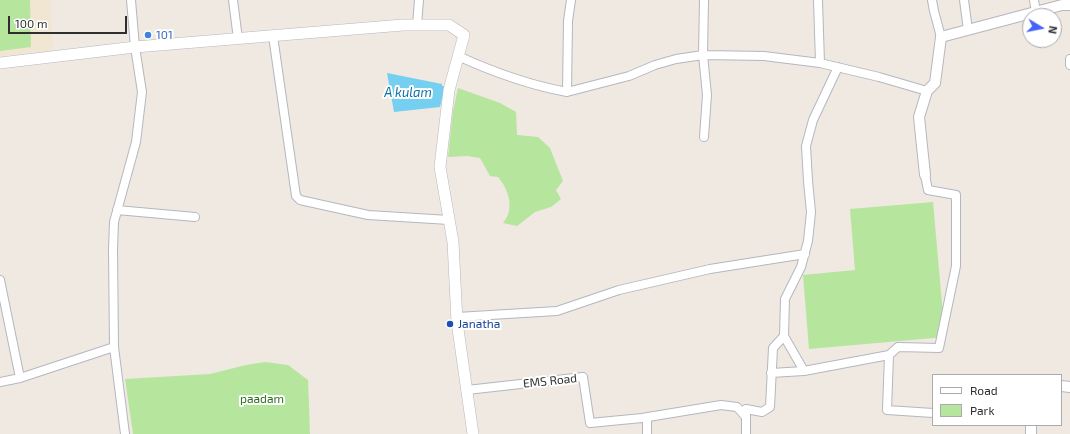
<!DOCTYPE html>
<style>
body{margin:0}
#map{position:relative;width:1070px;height:434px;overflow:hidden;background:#efe9e1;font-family:"Exo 2",sans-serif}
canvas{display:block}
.legend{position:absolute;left:932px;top:374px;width:130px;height:52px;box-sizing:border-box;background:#fff;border:1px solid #ababab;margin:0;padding:5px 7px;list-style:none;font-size:12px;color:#2e2e2e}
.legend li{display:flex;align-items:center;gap:8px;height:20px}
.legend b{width:20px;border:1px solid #ababab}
.north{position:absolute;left:1022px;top:8px;width:40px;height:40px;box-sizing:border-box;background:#fff;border:1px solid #ababab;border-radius:50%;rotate:100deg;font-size:11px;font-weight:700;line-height:16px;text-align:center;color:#2e2e2e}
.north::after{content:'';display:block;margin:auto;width:14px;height:18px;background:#4264fb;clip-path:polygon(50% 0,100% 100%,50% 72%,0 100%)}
.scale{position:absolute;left:8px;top:16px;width:119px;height:18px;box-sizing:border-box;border:2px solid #2e2e2e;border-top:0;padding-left:5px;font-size:12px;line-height:14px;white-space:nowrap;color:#2e2e2e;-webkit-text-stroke:3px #fff;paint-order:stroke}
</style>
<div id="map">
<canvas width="1070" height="434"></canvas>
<ul class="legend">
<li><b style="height:5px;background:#fff"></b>Road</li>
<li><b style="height:11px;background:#b6e59e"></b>Park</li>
</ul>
<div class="north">N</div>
<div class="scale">100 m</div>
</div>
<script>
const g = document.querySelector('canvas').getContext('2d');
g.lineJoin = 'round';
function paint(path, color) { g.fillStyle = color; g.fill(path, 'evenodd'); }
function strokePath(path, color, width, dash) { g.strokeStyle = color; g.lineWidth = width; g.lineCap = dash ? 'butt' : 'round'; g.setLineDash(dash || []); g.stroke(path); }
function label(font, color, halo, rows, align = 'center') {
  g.font = font + ' "Exo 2",sans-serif'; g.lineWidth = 4; g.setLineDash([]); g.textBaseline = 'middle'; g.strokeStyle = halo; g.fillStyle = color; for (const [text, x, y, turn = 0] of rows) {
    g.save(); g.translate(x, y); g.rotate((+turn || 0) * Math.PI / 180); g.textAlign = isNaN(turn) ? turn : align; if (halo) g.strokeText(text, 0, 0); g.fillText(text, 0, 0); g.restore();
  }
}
const education = new Path2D(`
 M0,0h50l3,51 -53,5z`);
const green = new Path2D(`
 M0,0h30l1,47 -31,4z
 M458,88l42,15 16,9 1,23 21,2 12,11 13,33 -7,9 5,9 -10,8 -16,5 -18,14 -14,-3c12,-14 6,-33 -5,-46l-8,-1 -10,-18 -13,-2 -19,1 5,-46z
 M933,202l12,135 -136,12 -6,-74 52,-5 -5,-61z
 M265,362l23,3 20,15 2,54h-177l-8,-55 85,-5 36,-9z`);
const water = new Path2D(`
 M387,73l55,11v2h3l-5,21 -46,5z`);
const minor = new Path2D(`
 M233,0l5,39
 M704,0l-1,55 4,40 -3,42
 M818,0l2,63 59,14 48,14
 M932,0l2,11 7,26
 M964,0l4,30
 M1034,0l2,12
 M417,25l2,-25
 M273,36l23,160 4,4 68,15 81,5
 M458,56c35,16 71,29 109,36l1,-71 3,-21
 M1070,65v-6
 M567,92l62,-16 26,-11 21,-6 27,-4 61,1 56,7
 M117,210l78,7
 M0,280l20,98
 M457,317l100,-6 62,-21 91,-21 95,-15
 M784,336l20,35 85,-16 -2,55 46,3
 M889,355l9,-8 41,1 17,-82v-71l-28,-5 -3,-15
 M771,373l33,-2
 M0,382l20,-4 94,-31
 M467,390l116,-13 7,46 52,-5 79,-13 16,2 9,10
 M125,434l-11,-87 -1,-98 1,-27 22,-80 6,-50 -7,-45 -4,-47
 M647,434v-17
 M746,434v-25l16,3 8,-5 3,-59 11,-12 1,-37 16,-32 7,-26 3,-29 -3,-31 -2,-35 7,-26 25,-53`);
const tertiary = new Path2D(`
 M925,175l-6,-58 8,-26 8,-8 6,-46 121,-32h8
 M1061,386l9,1
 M1031,434v-9`);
const secondary = new Path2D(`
 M0,63l135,-16 268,-22h46l15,10 -15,55 -9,77 13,75 4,80 16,112`);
const markers = [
 [148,35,4,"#3f7fe0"],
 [450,324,4,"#1a4fb4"]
];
const shopNames = [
 ["101",156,35]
];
const transitNames = [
 ["Janatha",458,324]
];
const streetNames = [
 ["EMS Road",550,381,-6]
];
const parkNames = [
 ["paadam",262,399]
];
const waterNames = [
 ["A kulam",408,93]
];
paint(education, '#f0e6d1');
paint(green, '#b6e59e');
paint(water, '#75cff0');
strokePath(minor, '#b4b7c1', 10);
strokePath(tertiary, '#b4b7c1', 12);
strokePath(secondary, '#b4b7c1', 12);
strokePath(minor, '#fff', 8);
strokePath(tertiary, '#fff', 10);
strokePath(secondary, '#fff', 11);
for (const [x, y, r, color] of markers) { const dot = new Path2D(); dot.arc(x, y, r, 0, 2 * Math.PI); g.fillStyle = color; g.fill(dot); strokePath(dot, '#fff', 1.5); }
label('12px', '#366cbe', '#fff', shopNames, 'left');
label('12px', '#164399', '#fff', transitNames, 'left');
label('12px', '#2e2e2e', '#fff', streetNames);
label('12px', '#2c6e1b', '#fff', parkNames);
label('italic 13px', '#0d6fa3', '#fff', waterNames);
</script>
